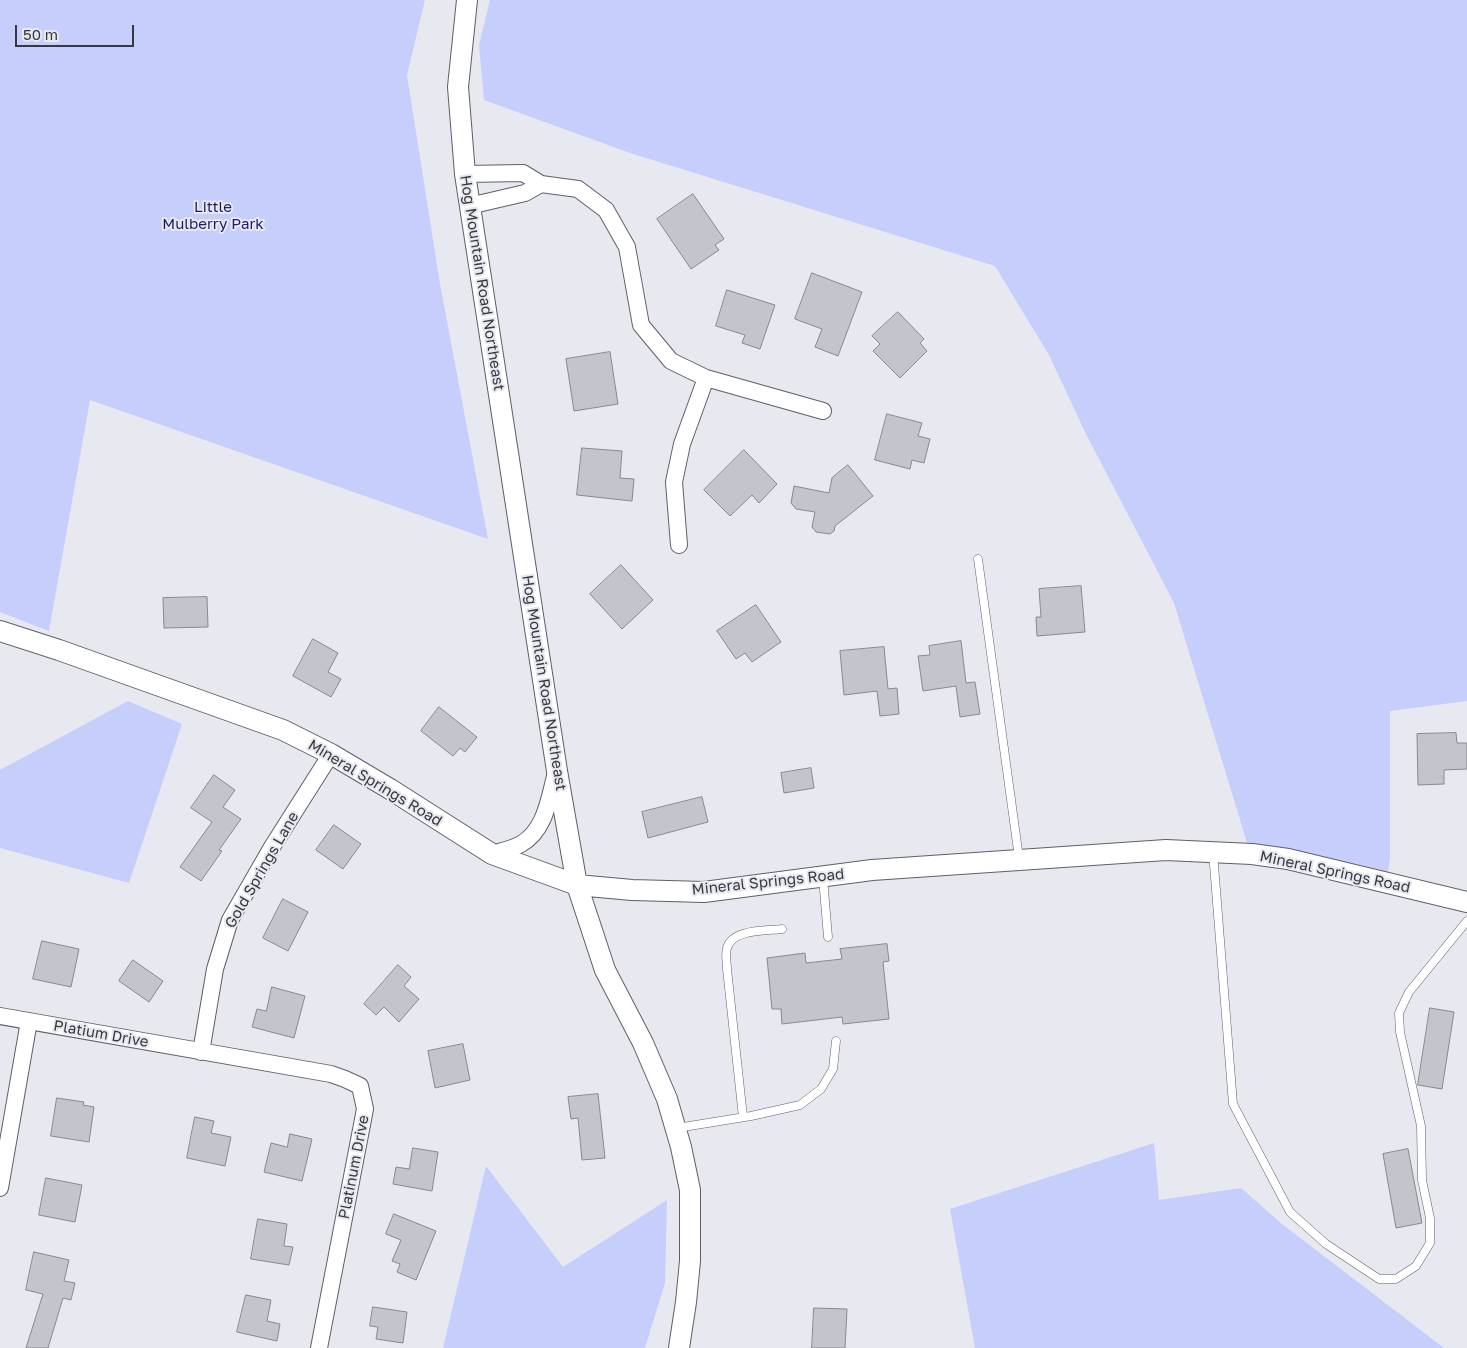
<!DOCTYPE html>
<style>
body{margin:0}
#map{position:relative;width:1467px;height:1348px;overflow:hidden;background:#e7e8f0;font-family:"Golos Text",sans-serif}
canvas{display:block}
.scale{position:absolute;left:15px;top:25px;width:119px;height:22px;box-sizing:border-box;border:2px solid #38393c;border-top:0;padding-left:6px;font-size:15px;line-height:18px;white-space:nowrap;color:#38393c;-webkit-text-stroke:4px #e7e8f0;paint-order:stroke}
</style>
<div id="map">
<canvas width="1467" height="1348"></canvas>
<div class="scale">50 m</div>
</div>
<script>
const g = document.querySelector('canvas').getContext('2d');
g.lineJoin = 'round';
function paint(path, color) { g.fillStyle = color; g.fill(path, 'evenodd'); }
function strokePath(path, color, width, dash) { g.strokeStyle = color; g.lineWidth = width; g.lineCap = dash ? 'butt' : 'round'; g.setLineDash(dash || []); g.stroke(path); }
function label(font, color, halo, rows, align = 'center') {
  g.font = font + ' "Golos Text",sans-serif'; g.lineWidth = 4; g.setLineDash([]); g.textBaseline = 'middle'; g.strokeStyle = halo; g.fillStyle = color; for (const [text, x, y, turn = 0] of rows) {
    g.save(); g.translate(x, y); g.rotate((+turn || 0) * Math.PI / 180); g.textAlign = isNaN(turn) ? turn : align; if (halo) g.strokeText(text, 0, 0); g.fillText(text, 0, 0); g.restore();
  }
}
const green = new Path2D(`
 M0,0h425l-18,75 33,209 48,255 -398,-139 -41,231 -49,-19z
 M490,0h977v701l-77,10v146l-2,16 -140,-27 -74,-243 -88,-169 -37,-79 -54,-89 -365,-113 -146,-53 -5,-55z
 M128,701l54,23 -53,159 -129,-35v-78z
 M1154,1143l5,57 82,-12 41,36 162,124h-469l-25,-139z
 M486,1166l77,101 104,-67 -2,83 -20,65h-202z`);
const building = new Path2D(`
 M693,194l31,45 -9,6 4,5 -28,19 -34,-50z
 M812,273l50,19 -24,64 -23,-9 7,-18 -27,-10z
 M727,290l48,15 -15,44 -18,-6 3,-8 -29,-9z
 M898,312l26,27 -4,4 7,8 -27,27 -27,-27 7,-7 -8,-8z
 M610,352l8,52 -44,7 -8,-52z
 M887,414l35,9 -4,13 12,3 -6,24 -12,-3 -2,9 -35,-9z
 M582,448l40,3 -2,27 14,1 -2,22 -55,-6z
 M744,450l33,34 -18,19 -7,-8 -22,21 -26,-26z
 M848,465l25,31 -38,30 -1,5 -4,3 -14,-2 -4,-5 3,-15 -19,-3 -5,-6 3,-17 35,7 3,-15z
 M621,565l32,35 -31,29 -32,-35z
 M1081,586l4,46 -48,4 -1,-19h5l-2,-28z
 M207,597l1,30 -44,1 -1,-30z
 M756,605l25,37 -29,20 -7,-9 -9,6 -19,-28z
 M313,639l25,14 -10,19 13,7 -10,18 -38,-21z
 M961,641l5,42 9,-1 5,32 -20,3 -4,-31 -33,5 -5,-35 12,-1 -1,-9z
 M884,647l4,42 9,-1 2,26 -19,2 -3,-25 -33,4 -4,-44z
 M439,707l38,30 -12,15 -5,-4 -7,8 -32,-25z
 M1456,733l1,10h10v26l-23,1v14l-26,1 -1,-51z
 M811,768l3,20 -30,5 -3,-20z
 M214,775l21,15 -12,17 18,12 -22,31 3,1 -21,30 -21,-14 32,-45 -21,-14z
 M702,797l6,25 -60,16 -6,-26z
 M334,825l27,19 -18,25 -27,-19z
 M283,899l25,13 -20,39 -25,-13z
 M42,941l37,8 -8,38 -38,-8z
 M887,944l2,17 -6,1 6,57 -46,5 -1,-7 -60,7 -1,-15h-9l-5,-51 38,-5 1,10 36,-4 -2,-10z
 M133,960l30,21 -14,21 -30,-21z
 M398,965l13,12 -7,9 15,13 -20,23 -15,-15 -8,8 -12,-11z
 M272,987l33,9 -11,42 -42,-11 5,-18 9,2z
 M1430,1008l24,4 -12,77 -24,-4z
 M463,1044l7,36 -35,8 -7,-37z
 M598,1094l7,64 -23,2 -4,-42 -7,1 -3,-22z
 M57,1098l27,4 -1,3 11,2 -5,35 -38,-6z
 M195,1117l19,4 -3,12 20,4 -6,29 -38,-8z
 M290,1134l22,5 -10,42 -38,-9 7,-29 16,4z
 M413,1148l25,4 -6,39 -39,-7 3,-17 13,2z
 M1408,1149l14,74 -26,5 -13,-74z
 M46,1178l36,7 -7,37 -36,-7z
 M394,1214l42,17 -20,49 -19,-8 3,-8 -8,-3 9,-21 -15,-6z
 M258,1219l29,5 -3,22 9,1 -4,18 -38,-6z
 M34,1252l35,8 -5,21 11,2 -4,17 -8,-2 -15,50h-22l17,-54 -17,-4z
 M246,1295l25,5 -4,21 13,3 -3,17 -40,-9z
 M373,1307l34,5 -4,31 -27,-4 2,-12 -8,-1z
 M814,1308l33,1 -2,39h-33z`);
const service = new Path2D(`
 M978,559l41,299
 M1213,852l20,252 57,108 36,32 53,35h17l20,-13 14,-23v-25l-8,-38 -1,-54 -21,-94 -1,-19 10,-21 58,-71
 M823,878l5,59
 M743,1117l-16,-148c0,-6 -2,-15 0,-21 5,-19 39,-17 55,-19
 M677,1128l74,-12 49,-11 21,-16 12,-20 3,-28`);
const minor = new Path2D(`
 M465,174l58,-1 18,11 37,5 28,21 21,37 14,78 30,36 35,17 117,33
 M469,206l56,-13 16,-9
 M679,545l-5,-63 8,-38 24,-66
 M492,854c10,-3 20,-5 29,-10 25,-14 28,-47 35,-71
 M0,1016l331,58 14,5 15,7 5,23 -46,239
 M201,1052l14,-83 15,-49 42,-73 59,-93
 M0,1188l29,-167`);
const tertiary = new Path2D(`
 M467,0l-9,87 7,87 92,597 20,114 28,85 38,73 24,56 14,48 9,43v71l-4,41 -7,46
 M0,631l59,19 224,80 48,24 59,35 102,65 85,31 55,5 72,2 168,-22 294,-20 86,4 36,5 179,43`);
const parkNames = [
 ["Little",213,207],
 ["Mulberry Park",213,224]
];
const streetNames = [
 ["Hog Mountain Road Northeast",482,283,81],
 ["Hog Mountain Road Northeast",544,683,81],
 ["Mineral Springs Road",375,783,31],
 ["Gold Springs Lane",262,870,-60],
 ["Mineral Springs Road",1335,872,12],
 ["Mineral Springs Road",768,882,-6],
 ["Platium Drive",101,1034,10],
 ["Platinum Drive",354,1167,-79]
];
paint(green, '#c6cffc');
paint(building, '#c3c4cc');
strokePath(building, '#878990', 1);
strokePath(service, '#5f6067', 9);
strokePath(minor, '#5f6067', 18);
strokePath(tertiary, '#5f6067', 22);
strokePath(service, '#fff', 8);
strokePath(minor, '#fff', 16);
strokePath(tertiary, '#fff', 20);
label('15px', '#1e1b6b', '#e7e8f0', parkNames);
label('15px', '#38393c', '#e7e8f0', streetNames);
</script>
